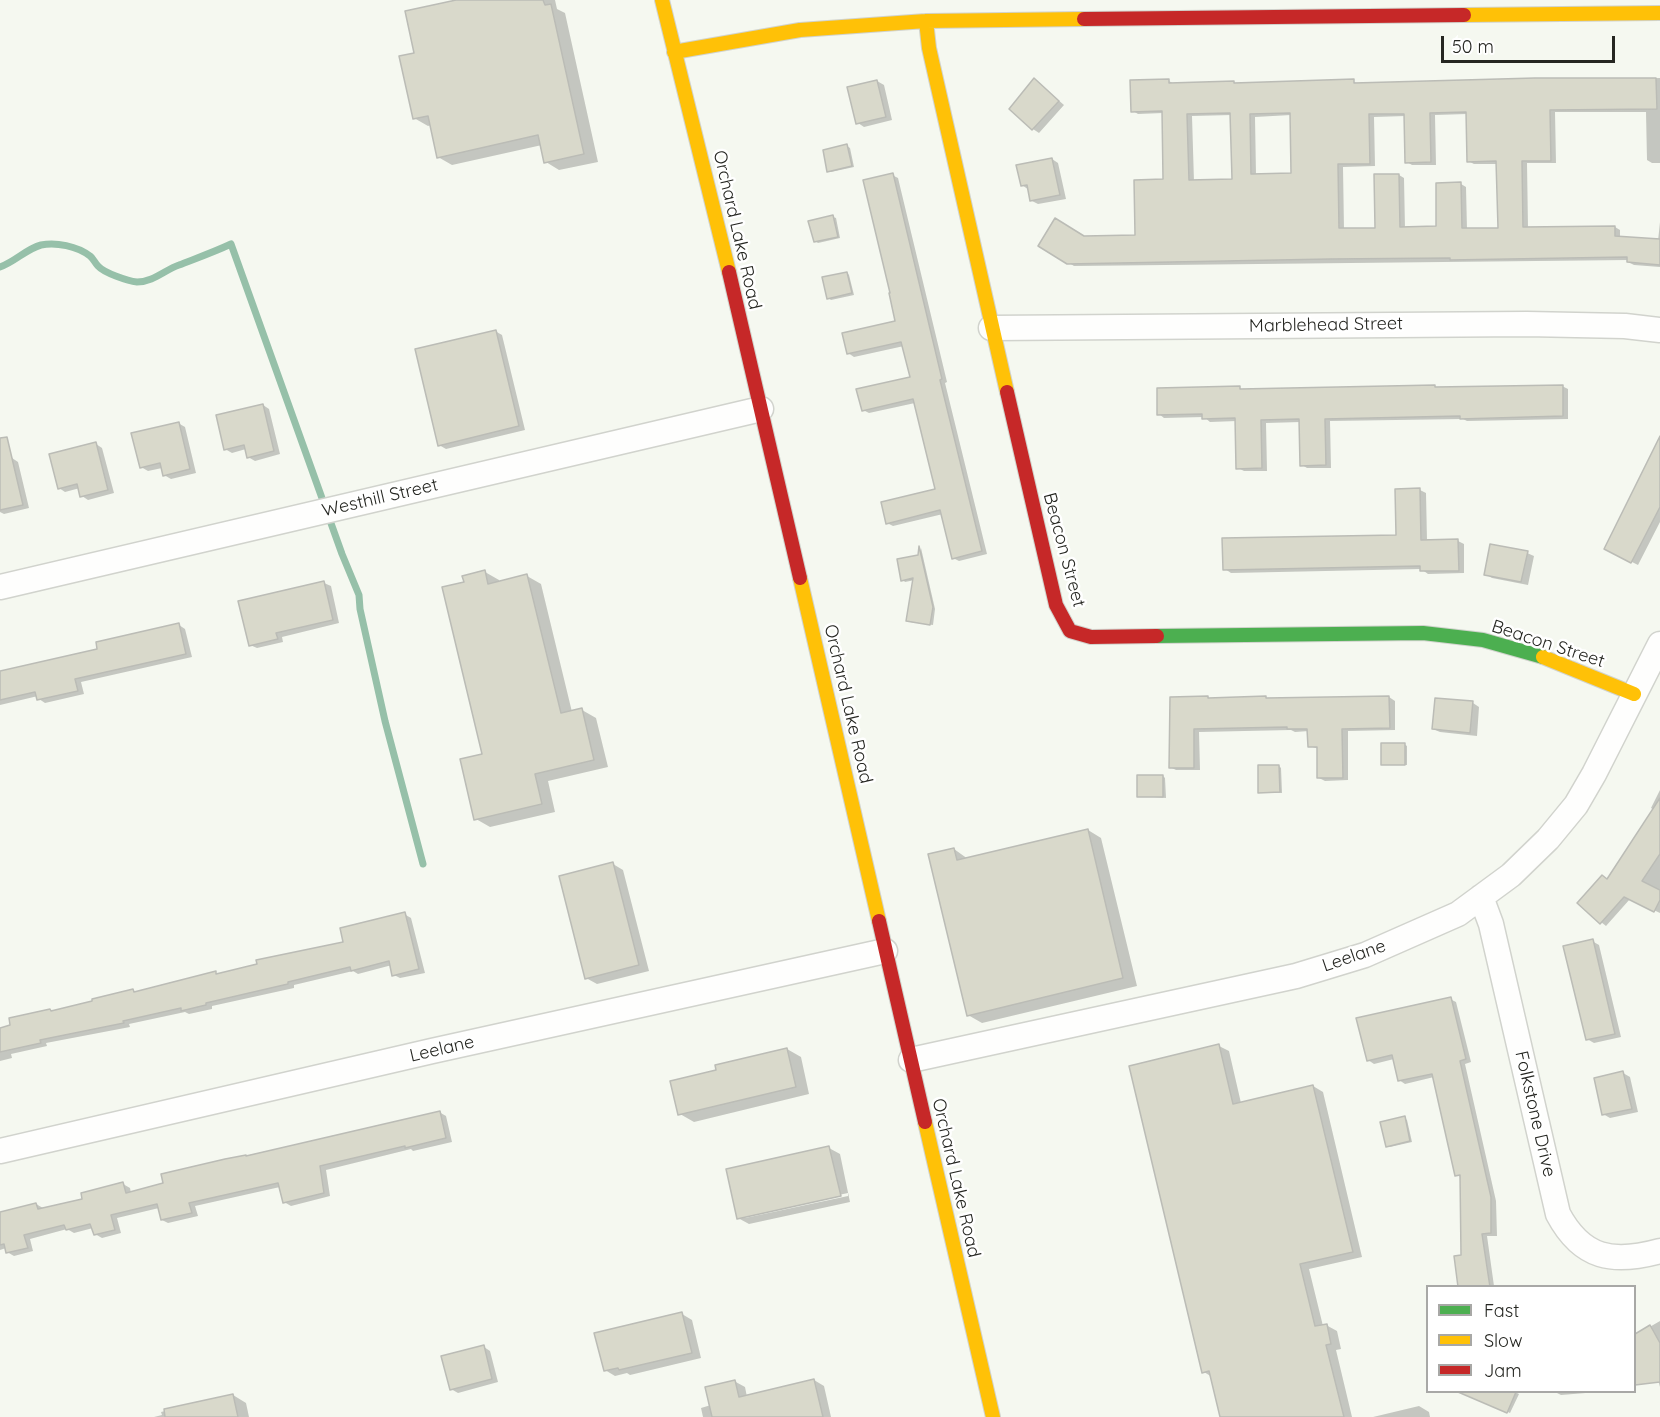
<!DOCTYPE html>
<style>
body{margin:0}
#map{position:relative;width:1660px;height:1417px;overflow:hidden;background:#f5f8f0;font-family:Quicksand,sans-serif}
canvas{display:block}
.legend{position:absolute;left:1426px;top:1285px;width:210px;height:108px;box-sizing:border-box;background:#fff;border:2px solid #a8a8a6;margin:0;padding:8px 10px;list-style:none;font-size:18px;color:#252621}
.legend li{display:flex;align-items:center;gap:12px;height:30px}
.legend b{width:30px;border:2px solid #a8a8a6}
.scale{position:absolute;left:1441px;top:36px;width:174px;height:27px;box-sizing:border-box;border:3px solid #252621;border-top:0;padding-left:8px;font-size:18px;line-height:21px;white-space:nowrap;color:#252621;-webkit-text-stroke:4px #fff;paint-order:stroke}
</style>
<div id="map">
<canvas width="1660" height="1417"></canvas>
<ul class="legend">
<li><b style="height:8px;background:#4caf50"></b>Fast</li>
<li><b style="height:8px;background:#ffc107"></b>Slow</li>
<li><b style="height:8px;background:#c62828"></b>Jam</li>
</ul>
<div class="scale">50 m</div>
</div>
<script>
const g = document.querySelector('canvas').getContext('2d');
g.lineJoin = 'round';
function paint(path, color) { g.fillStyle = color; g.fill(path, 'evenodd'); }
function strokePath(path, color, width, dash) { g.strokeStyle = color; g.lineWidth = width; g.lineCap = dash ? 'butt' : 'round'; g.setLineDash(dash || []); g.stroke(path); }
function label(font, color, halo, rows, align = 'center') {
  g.font = font + ' Quicksand,sans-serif'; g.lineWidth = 5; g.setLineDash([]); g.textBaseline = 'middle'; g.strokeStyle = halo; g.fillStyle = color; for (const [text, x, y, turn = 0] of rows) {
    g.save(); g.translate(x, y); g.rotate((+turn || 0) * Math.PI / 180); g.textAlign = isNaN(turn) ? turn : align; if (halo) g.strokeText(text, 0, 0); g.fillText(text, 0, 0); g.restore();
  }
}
const shadow = new Path2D(`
 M462,0h93l2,9 8,4 33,149 -39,8 -13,-8 -4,-17 -90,20 -14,-8 -7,-32 -3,1 -14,-8z
 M1660,78v85h-8l-5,-3 -1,-48h-91l1,51h-29l1,65 87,-1 5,3v7l38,4 2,-19v45l-26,-2 -6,-3 1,-2 -555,6 -34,-21 44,-7 53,-2 28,-55 -2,-68 -25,1 -5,-3 36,-30 5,3 63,1 116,-4 6,4zM1467,114l1,47 6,3h24l1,65 -32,1 -1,-43 -5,-3 -23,44 -33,1 -1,-51 -5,-3 -23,54 -32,1 -1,-63 32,-1 -1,-49 32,-1 1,46 5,3h24l-1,-50zM1232,115l1,66 -39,1 -2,-66zM1291,115l1,59 -36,1 -1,-58z
 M1035,80l29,25 -25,28 -6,-4z
 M877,81l7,4 8,35 -28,7 -6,-4z
 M847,146l3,2 4,19 -23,5 -2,-1z
 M1052,159l6,4 8,36 -28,5 -6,-3 -3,-11 -7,-5z
 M892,175l6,3 49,204 -2,1 42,171 -28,7 -6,-3 -10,-44 -50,12 -6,-3 50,-32 -22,-88 -46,10 -6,-3 49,-32 -8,-32 -50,11 -6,-4 49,-31z
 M833,217l3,1 4,20 -22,5 -3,-2z
 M847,273l2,2 5,20 -23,5 -3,-2z
 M495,331l7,4 23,95 -79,19 -7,-4z
 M1562,386l6,3v30l-101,2 -4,-2 -133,2 1,47h-24l-5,-3 -1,-43 -35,1 1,48h-23l-6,-3 -1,-47 -27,1 -6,-5 -40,1 -5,-4 81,-26 4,3z
 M263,405l6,4 11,45 -25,7 -7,-4 -2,-8 -14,4 -7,-4z
 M178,423l7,4 11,46 -25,6 -7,-4 -2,-7 -14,3 -7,-4z
 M96,444l6,4 12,45 -26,7 -6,-4 -2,-8 -15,4 -6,-4z
 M12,458l6,4 11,46 -25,6 -4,-2v-51z
 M1660,459v63l-22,43 -26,-13z
 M1420,490l6,3 1,48h31l6,3v29l-36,1 -7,-5 -190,4 -6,-4 172,-33z
 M921,548l14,61 -2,16 -23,-3 5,-42 -10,2 -2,-2 16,-24z
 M1527,553l7,3 -6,29 -36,-7 -7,-4z
 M485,572l14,8 1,3 27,-7 14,8 31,128 10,-2 14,8 12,49 -60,14 7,31 -65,15 -14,-8 8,-64 -18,-172z
 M324,583l7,3 8,37 -57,14 1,5 -26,6 -7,-3z
 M179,625l6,4 7,28 -111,25 3,12 -39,9 -6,-4 -1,-3 -38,9v-32l99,-23z
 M1265,697l4,2 120,-2 6,4v29l-47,1v49l-23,1 -6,-3v-29l-10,-3v-15l-14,1 -4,-2 -92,2 1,38h-24l-6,-3 1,-68z
 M1473,703l6,4 -2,29 -37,-4 -7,-3z
 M1404,744l3,2v19l-24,-1z
 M1279,766l2,2 1,25 -22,-1z
 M1163,776l2,2 1,20 -27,-2z
 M1660,790v123l-30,-14 -24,27 -5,-4 7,-42 46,-70 -3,-2z
 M1088,830l13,8 36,148 -155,37 -14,-8 -14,-166 14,10z
 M613,864l10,6 26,101 -52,13 -11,-6z
 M404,914l7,4 14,55 -25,5 -6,-3 -2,-10 -34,9 -5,-3 -59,14v3l-82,18v3l-23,5 -4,-2 -56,12 1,3 -84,16 1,3 -36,8 1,4 -12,3v-32l50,-19 3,2 80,-21 3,2 79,-20 3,2 127,-32z
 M1592,941l7,4 22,92 -27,6 -7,-4z
 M1450,999l6,3 15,60 -6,2 31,137 1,35h-10l7,50h-34l3,-30 -1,-78 -5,-3 -23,-98 -29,7 -6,-4 -5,-21 -20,5 -6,-4z
 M1219,1046l10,5 12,52 72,-17 10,6 39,165 -53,12 14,57 3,-1 11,6 4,18 -5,1 16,67h-130l-10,-40 -8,-5z
 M787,1049l14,8 8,37 -115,28 -14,-8 38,-43z
 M1623,1073l7,4 8,35 -28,6 -7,-4z
 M439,1112l7,4 6,26 -39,9 -2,-2 -85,21 4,26 -39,10 -7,-4 -4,-15 -85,19 3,10 -30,7 -6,-3 -3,-12 -42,10 4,15 -19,5 -7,-4 -2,-6 -19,5 -7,-4 -37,10 3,12 -19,5 -7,-4 -1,-4 -6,2v-37l36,-9 7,4 41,-8 39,-16 7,4 1,5 34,-9 80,-28z
 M1404,1118l3,2 5,22 -22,5 -3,-1z
 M829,1148l11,6 10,48 -101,22 -11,-6zM848,1193v3l-103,22v-3z
 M682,1314l10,6 9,38 -71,17 -3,-2 -12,3 -10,-6z
 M1660,1321v66l-6,-22 -15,9 -5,-3v-35z
 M484,1347l6,4 8,31 -40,11 -7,-4z
 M814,1380l10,6 7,31h-128l-2,-9 10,-3 23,-24 11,6 2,10z
 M1494,1392h21l4,2 -9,19 -21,-10z
 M1555,1392h43l-37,3z
 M233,1395l13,8 3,14h-95l8,-2 -1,-3z
 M1419,1406l10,6 1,5h-57z`);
const stream = new Path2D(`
 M0,267c15,-5 26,-18 41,-22 15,-3 36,1 49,11 3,2 5,7 8,10 6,7 30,15 39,16 16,0 28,-12 42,-17 18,-7 35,-13 52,-21l111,310 17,41 1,14 25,112 38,143`);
const building = new Path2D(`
 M456,0h87l2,5 6,-1 33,150 -40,9 -6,-28 -101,23 -9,-42 -15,3 -14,-63 15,-3 -9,-42z
 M1034,78l25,23 -27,29 -23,-21z
 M1535,78h121l1,31 -107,1 1,51h-29l1,66 92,-1v10l45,3v26l-33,-3v-5l-177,3v-2l-120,1 -263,5 -29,-18 17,-28 29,18 51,-1 -1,-55 29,-1 -1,-68 -31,1 -1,-32 39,-1v4l65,-2v2l120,-4v4zM1466,112l1,50 29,-1 2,67h-36l-1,-46 -25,1v43l-36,1 -1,-53h-25l1,54h-36l-1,-64h32l-1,-50h35l1,49 26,-1 -1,-49zM1230,113l2,66 -43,1 -2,-66zM1290,113l1,60 -40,1 -1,-60z
 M877,80l9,37 -30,7 -9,-37z
 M847,144l5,22 -25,6 -4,-22z
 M1052,158l8,37 -30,6 -3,-16 -6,1 -5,-21z
 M893,173l49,206 -2,1 42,171 -30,8 -12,-49 -54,14 -5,-22 54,-13 -22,-90 -51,12 -6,-22 54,-12 -9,-35 -54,12 -5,-21 53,-12 -6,-28h1l-27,-113z
 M833,215l5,22 -24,5 -6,-21z
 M847,272l5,21 -25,6 -5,-22z
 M496,330l23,96 -81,20 -23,-97z
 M1435,385v2l128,-2v31l-103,3v-3l-135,3 1,46 -26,1 -1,-47 -38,1 1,48 -26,1 -1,-51 -33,1v-5l-45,1v-27l83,-2v3z
 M263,404l11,47 -27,7 -3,-13 -20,5 -8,-35z
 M179,422l11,47 -27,7 -3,-13 -20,5 -9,-35z
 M1660,436v71l-29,56 -27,-14z
 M7,437l16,68 -23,5v-72z
 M96,442l12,48 -28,7 -3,-13 -19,5 -9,-35z
 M1420,488l1,52 37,-1 1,32h-39v-5l-197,4 -1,-32 174,-3 -1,-46z
 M1490,544l38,7 -7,31 -37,-7z
 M919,546l14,61 -3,18 -24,-4 7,-43 -12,3 -4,-22 21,-4z
 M485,570l3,14 39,-10 34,139 21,-5 12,52 -59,14 7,30 -68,16 -14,-61 22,-5 -40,-167 22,-5 -2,-6z
 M324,581l9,39 -57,13 2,6 -29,7 -11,-45z
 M179,623l7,31 -111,25 3,12 -41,9 -2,-8 -35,8v-29l97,-22 -1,-7z
 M1208,696v2l58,-2v2l123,-2 1,32 -48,1 1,49h-26v-31h-9l-1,-18h-20v-2l-93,2v39h-25l1,-71z
 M1435,698l38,3 -3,32 -38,-4z
 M1381,743h24v22h-24z
 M1258,765h21l1,27 -22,1z
 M1137,775h26v22h-26z
 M1660,798v56l-18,27 18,9v10l-6,12 -30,-15 -24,27 -23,-21 25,-28 5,4z
 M1088,829l35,149 -156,38 -39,-162 26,-6 3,12z
 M613,862l26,103 -54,14 -26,-103z
 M405,912l14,57 -27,7 -3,-15 -38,10 -1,-4 -62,15v2l-82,19v2l-25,6v-3l-58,13 1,2 -84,17 1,3 -41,9v-24l10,-3 -1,-7 41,-9 1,2 41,-10v-2l41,-10 1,3 82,-21v3l41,-10 -1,-4 87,-18 -3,-14z
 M1593,939l22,95 -29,6 -23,-94z
 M1451,997l15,62 -6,2 31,136v36l-9,1 8,53h-32l-4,-31 7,-1 -1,-80 -5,1 -23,-102 -34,7 -6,-26 -25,6 -11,-43z
 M1219,1044l14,60 80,-19 40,167 -53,12 15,62 12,-2 4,20 -5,1 18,72h-124l-11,-46 -7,2 -73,-307z
 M787,1048l9,39 -118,28 -8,-34 46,-11 -1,-5z
 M1623,1071l9,38 -30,6 -8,-37z
 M440,1111l6,27 -41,10v-2l-85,20 4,27 -41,10 -5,-20 -89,20 3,10 -31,7 -4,-16 -46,11 4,15 -21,5 -4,-11 -24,6 -2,-5 -40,10 4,13 -22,5 -2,-9 -4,1v-33l36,-9 2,6 44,-10 -1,-6 42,-11 3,11 37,-10 -2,-9 64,-15 21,-4v1z
 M1405,1116l5,25 -24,6 -6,-25z
 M829,1146l12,50 -104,23 -11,-50z
 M682,1312l10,41 -73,17 -1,-2 -14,3 -10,-38z
 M1650,1325l10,18v39l-25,3v-51z
 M484,1345l8,34 -42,11 -9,-34z
 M814,1379l9,38h-111l-7,-30 30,-7 4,17z
 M1458,1392h58l-9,21z
 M233,1394l5,23h-73l-1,-8z`);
const street = new Path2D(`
 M991,328l536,-4 98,2 35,4
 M0,587l761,-178
 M1481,897l10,27 67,290c24,45 55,50 102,37
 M911,1060l385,-84 69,-21 93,-41 53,-39 37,-36 28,-34 18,-31 66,-130
 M0,1151l432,-100 453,-100`);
const fast = new Path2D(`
 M1157,636l266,-3 60,7 60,17`);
const slow = new Path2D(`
 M662,0l67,272
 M1464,15l196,-2
 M926,21l3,27 78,344
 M674,52l126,-22 126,-9 158,-2
 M800,578l79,343
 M1543,657l91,37
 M925,1122l68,295`);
const jam = new Path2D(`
 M1084,19l380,-4
 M729,272l71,306
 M1007,392l49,213 14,26 21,6 66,-1
 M879,921l46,201`);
const streetNames = [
 ["Orchard Lake Road",737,230,77],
 ["Marblehead Street",1326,325,-1],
 ["Westhill Street",380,498,-13],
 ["Beacon Street",1064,550,75],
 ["Beacon Street",1548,644,18],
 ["Orchard Lake Road",848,704,77],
 ["Leelane",1354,956,-19],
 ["Leelane",442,1049,-13],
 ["Folkstone Drive",1535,1114,77],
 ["Orchard Lake Road",956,1178,77]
];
paint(shadow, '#0003');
strokePath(stream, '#96c0a9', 7);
paint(building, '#d9d9cb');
strokePath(building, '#bbbcb6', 1.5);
strokePath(street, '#d1d3cd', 27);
strokePath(fast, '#d1d3cd', 16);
strokePath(slow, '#d1d3cd', 16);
strokePath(jam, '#d1d3cd', 16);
strokePath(street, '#fefefd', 24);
strokePath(fast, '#4caf50', 14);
strokePath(slow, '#ffc107', 14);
strokePath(jam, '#c62828', 14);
label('18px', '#252621', '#fff', streetNames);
</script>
